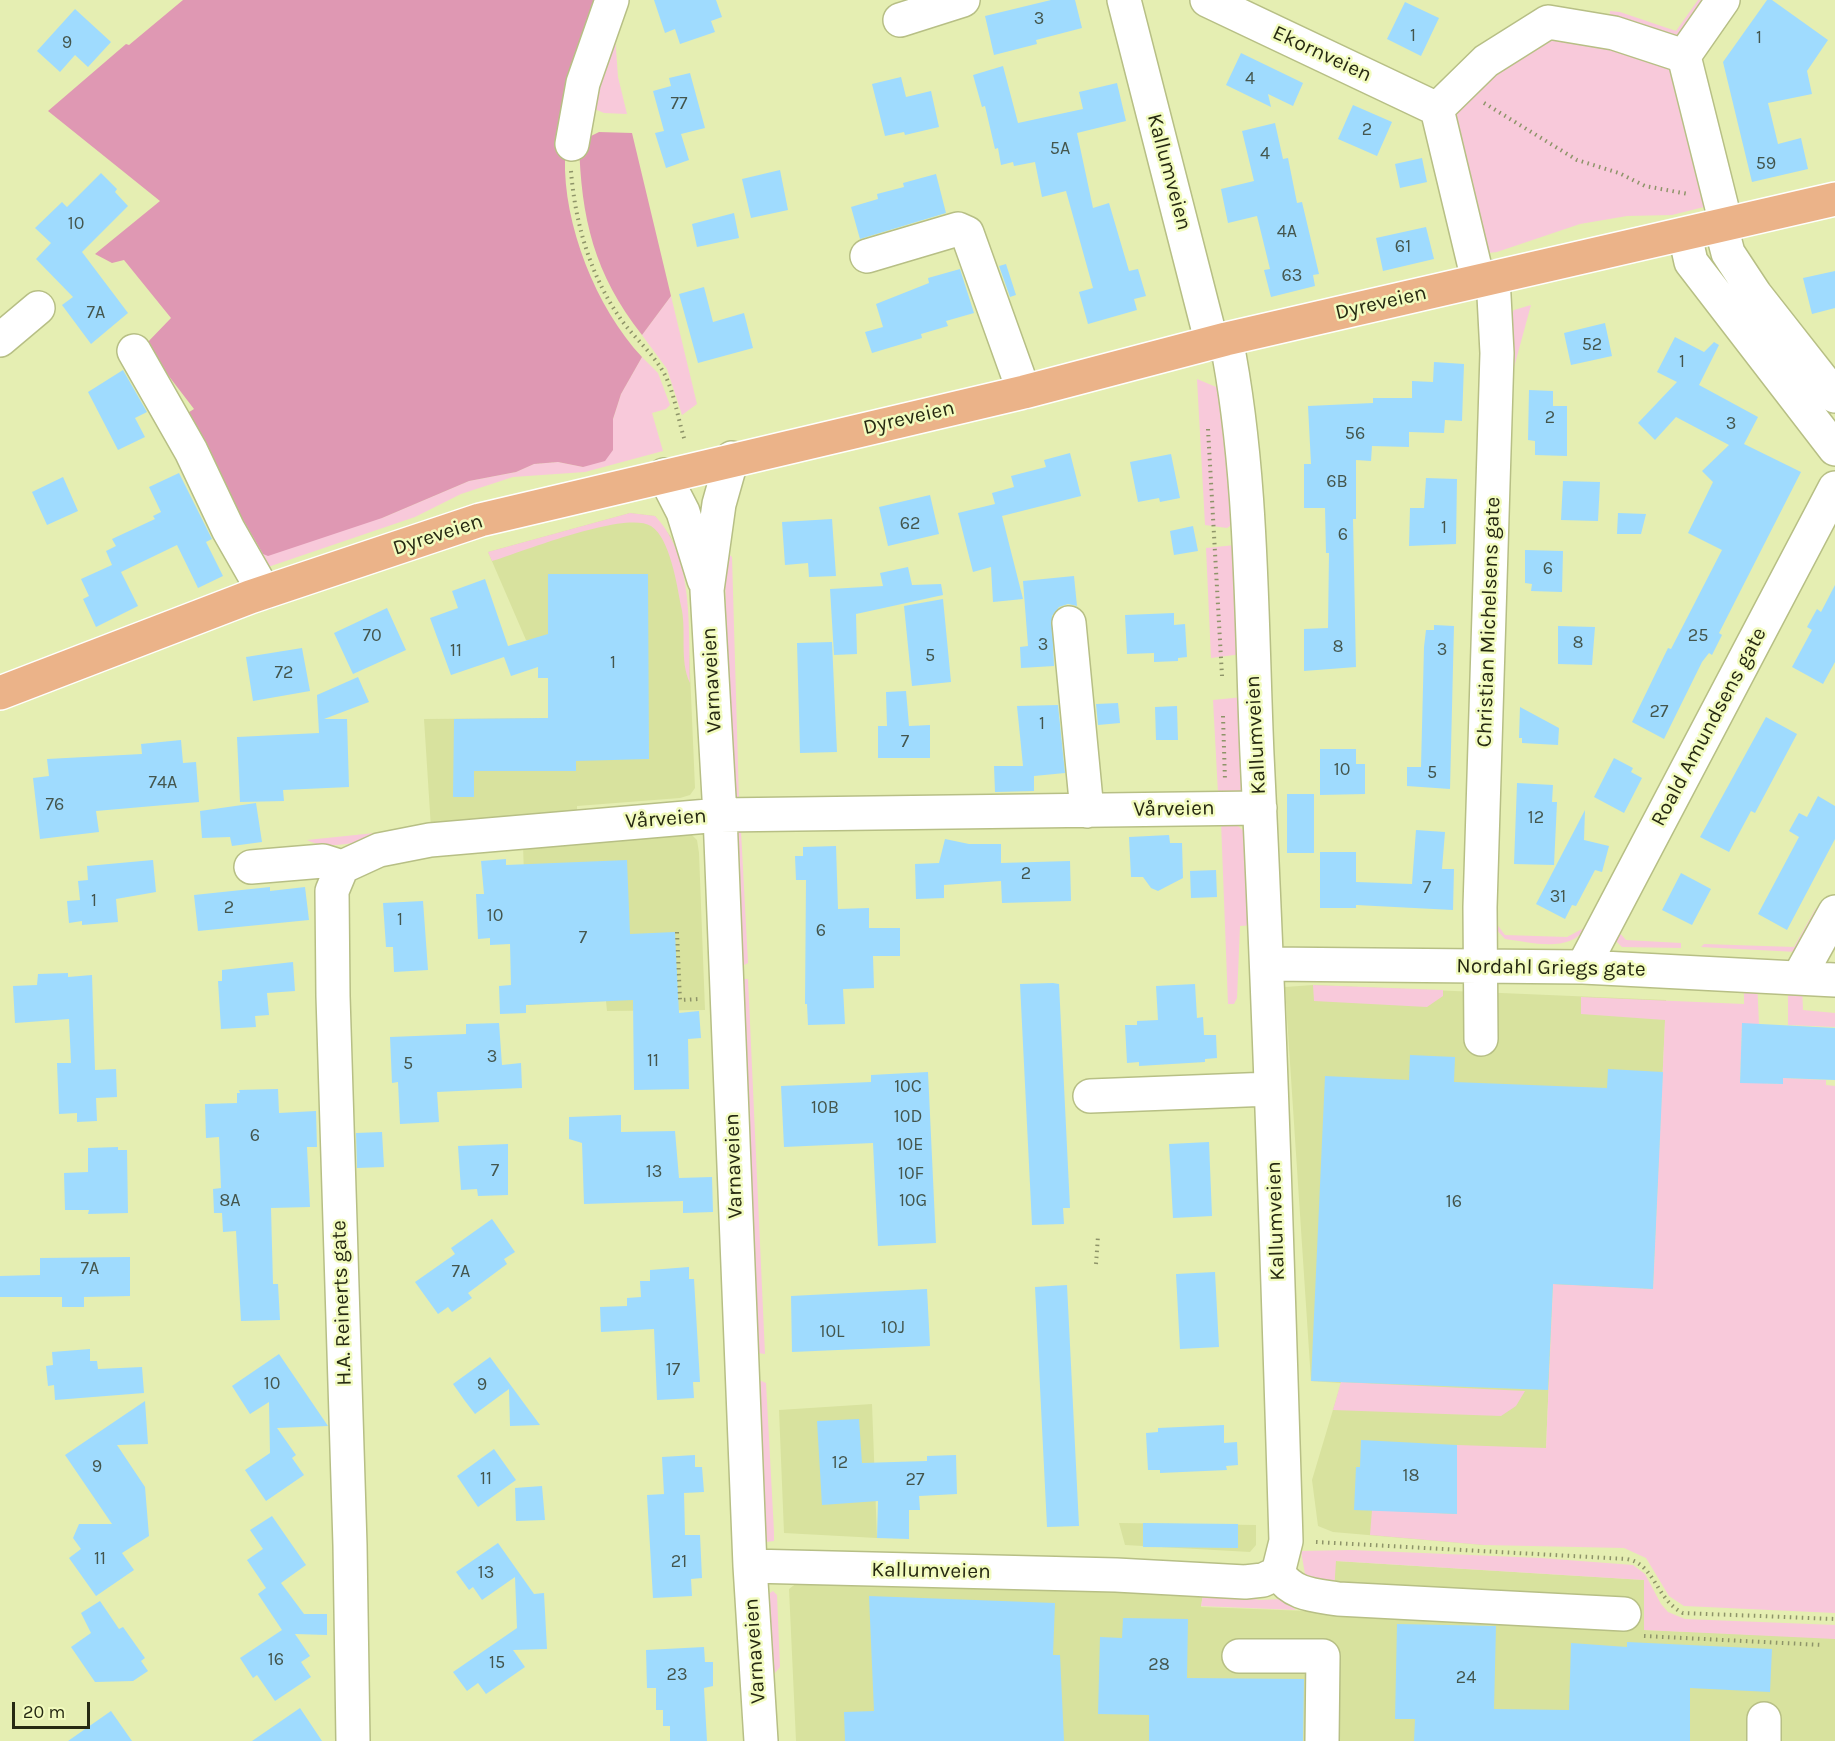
<!DOCTYPE html>
<meta charset="utf-8">
<style>
body{margin:0}
#map{position:relative;width:1835px;height:1741px;overflow:hidden;background:#e5eeb2;font-family:Karla,sans-serif}
canvas{display:block}
.scale{position:absolute;left:12px;top:1702px;width:78px;height:27px;box-sizing:border-box;border:3px solid #262912;border-top:0;padding-left:8px;font-size:18px;line-height:21px;white-space:nowrap;color:#262912;-webkit-text-stroke:4px #f2fbbf;paint-order:stroke}
</style>
<div id="map">
<canvas width="1835" height="1741"></canvas>
<div class="scale">20 m</div>
</div>
<script>
const g = document.querySelector('canvas').getContext('2d');
g.lineJoin = 'round';
function paint(path, color) { g.fillStyle = color; g.fill(path, 'evenodd'); }
function strokePath(path, color, width, dash) { g.strokeStyle = color; g.lineWidth = width; g.lineCap = dash ? 'butt' : 'round'; g.setLineDash(dash || []); g.stroke(path); }
function label(font, color, halo, rows, align = 'center') {
  g.font = font + ' Karla,sans-serif'; g.lineWidth = 5; g.setLineDash([]); g.textBaseline = 'middle'; g.strokeStyle = halo; g.fillStyle = color; for (const [text, x, y, turn = 0] of rows) {
    g.save(); g.translate(x, y); g.rotate((+turn || 0) * Math.PI / 180); g.textAlign = isNaN(turn) ? turn : align; if (halo) g.strokeText(text, 0, 0); g.fillText(text, 0, 0); g.restore();
  }
}
const built = new Path2D(`
 M630,513l25,3 16,21 9,25 7,41 8,185 -5,7 -10,3 -103,8v7l-146,15 -7,-109 124,-1v-40h-10v-11l-10,-27h-2l-38,-88z
 M691,834l6,6 2,13 6,157 -98,1 -1,-10 -78,4 -5,-161z
 M1313,985l353,15 -13,289 -100,-4 -7,163 -62,97 -151,-13 -15,-6 -6,-46 29,-97 -30,-2 -26,-394z
 M872,1404l5,134 -93,-5 -5,-123z
 M1119,1523l137,2v20l-6,7 -125,-7z
 M1335,1561l310,19 -1,50 191,8v103h-1039l-7,-152 13,-10 401,15 -2,13 133,5z`);
const green = new Path2D(`
 M1698,0h8l-29,37 -68,-16 1,-10 10,1 56,19z
 M615,35l3,42 9,37 -23,-1 -12,-5z
 M1566,35l103,25 39,146 -36,9 -45,1 -47,8 -83,28 -18,2 -27,-137 15,-21 65,-55z
 M671,296l26,108 -15,11 -15,-46 -25,-34z
 M1531,305l-18,66 -5,-2v-49l6,-10z
 M642,357l16,16 12,32 -4,4 -14,4 11,38 -78,21 -72,5 -52,17 -46,23 -147,50 -31,-53 145,4 87,-37 47,-9 18,-8 24,-2 25,5 30,-17v-31l8,-25z
 M1197,379l24,10 15,133 -9,6 -22,-3z
 M630,513l25,3c40,42 33,113 35,167 -11,-22 -3,-53 -9,-77 -4,-21 -11,-68 -30,-80 -26,-16 -129,26 -159,35l-4,-9z
 M1235,545l7,109 -31,4 -5,-110z
 M724,550l8,7 7,243 -7,-13z
 M1243,697v98l-25,-2 -5,-93z
 M1221,822l17,4 8,7 9,92 -15,1 -3,72 -3,6h-6z
 M394,831c-22,9 -65,21 -87,9z
 M741,831l7,132 -4,2 -6,-4 -2,-128z
 M1816,908l5,3 -24,41 -96,-5 3,-3 90,3z
 M1496,923l9,12 62,2 19,-10c-16,27 -55,15 -81,12l-12,-13z
 M1617,930l9,10 55,3v5l-59,-1 -9,-9z
 M743,979h5l17,375 -7,-1z
 M1744,980h13l2,44h-17l-2,58 43,2v-6l43,2v5l9,1v527l-151,-7 -15,-10 -23,-38 -22,-10 -140,-3 -114,-10 2,-25 85,4v-69l89,3 7,-164 100,5 12,-269 -84,-6v-17l163,7z
 M1313,985l130,5v6l-16,11 -113,-6z
 M1788,985l14,1 1,24 32,3v14l-47,-2z
 M759,1380l7,3 8,149v9l-8,1 -3,-5z
 M1341,1382l184,9 -9,15 -15,10 -168,-6z
 M1351,1550l190,8 92,7 12,9 16,30 7,8 17,7 150,6v14l-191,-9v-50l-308,-19 -2,30 -28,-11 -5,-29z
 M773,1591l4,4 3,72 -5,6 -3,-4 -5,-74z
 M1224,1593l36,7 22,-1 14,11 -95,-4 2,-12z`);
const forest = new Path2D(`
 M183,0h421l-39,158c-2,66 31,150 77,199l-21,37 -8,25v31l-8,11 -22,6 -25,-5 -24,2 -18,8 -47,9 -87,37 -114,38 -5,-2 -80,-138 11,-7 -49,-64 26,-27 -47,-58 -12,3 -17,-9 65,-53 -112,-90 78,-67 3,1z
 M599,132l33,1 39,163 -29,39c-48,-61 -61,-117 -63,-193z`);
const building = new Path2D(`
 M654,0h62l6,17 -11,4 4,11 -35,12 -5,-15 -10,4z
 M1051,0h24l7,28 -46,12 1,4 -43,11 -9,-39z
 M1767,0h5l56,40 -21,31 5,23 -44,9 10,41 23,-6 7,31 -56,13 -29,-120z
 M1405,2l34,16 -18,38 -34,-17z
 M75,9l36,33 -23,25 -13,-12 -15,17 -23,-21z
 M1241,53l62,30 -10,23 -25,-12 3,13 -45,-22z
 M1003,66l15,57 65,-14 -4,-17 38,-9 9,38 -49,12 16,75 16,-5 20,68 9,-2 8,27 -12,3 3,11 -49,14 -9,-32 14,-4 -27,-97 -24,6 -7,-35 -21,4 -1,-4 -12,3 -3,-17 -3,1 -10,-43 -3,1 -9,-32z
 M690,73l15,55 -24,6 8,26 -23,8 -11,-35 9,-2 -11,-40 18,-5 -2,-8z
 M901,77l5,20 25,-6 8,36 -34,8 -1,-3 -19,4 -13,-52z
 M1353,105l39,17 -15,34 -39,-17z
 M1275,123l8,36 5,-1 9,45 5,-1 17,72 -6,1 2,11 -44,11 -7,-27 6,-1 -13,-53 -29,7 -7,-34 33,-8 -12,-50z
 M1422,158l5,24 -27,6 -5,-24z
 M780,170l8,40 -37,8 -9,-39z
 M101,173l16,16 -2,3 13,14 -46,46 46,61 -37,31 -29,-39 11,-8 -37,-38 15,-16 -16,-15 27,-26 5,5z
 M936,174l10,39 -86,26 -9,-32 27,-8 -1,-5 27,-7 -1,-4z
 M734,213l5,25 -42,9 -5,-23z
 M1426,227l8,32 -51,12 -7,-33z
 M1006,264l10,31 -6,2 -11,-31z
 M960,269l14,44 -28,8 2,5 -27,8 1,4 -50,15 -7,-21 18,-5 -7,-23 53,-21 -1,-5z
 M1835,271v37l-23,6 -9,-36z
 M704,287l9,35 31,-9 9,35 -55,15 -19,-69z
 M1605,323l7,33 -41,9 -7,-32z
 M1675,337l29,15 10,-10 5,3 -20,40 59,32 -14,27 57,28 -82,161 3,2 -10,20 -3,-2 -7,9 -38,77 -32,-17 36,-74 3,1 51,-99 -34,-17 25,-51 -11,-11 27,-26 -53,-28 -21,23 -17,-17 39,-41 -20,-10z
 M1434,362l30,2 -2,57 -17,-1 -1,13 -35,-1v15l-37,-1 -1,15 -15,-1v59h-3l3,148 -52,4v-42l24,-1 1,-75h-3l-1,-45h-21v-44h7l-3,-58 65,-3v-5h39v-17l21,1z
 M123,370l24,42 -12,6 10,19 -27,13 -30,-58z
 M1529,390l24,1v15h14v50l-32,-1v-14l-7,-1z
 M1070,453l11,43 -79,20 21,83 -30,3 -2,-35 -18,5 -15,-59 37,-9 -3,-11 22,-6 -3,-11 35,-9 -2,-7z
 M1171,454l9,44 -20,4 -1,-4 -21,4 -8,-40z
 M179,473l33,66 -6,3 17,34 -25,12 -21,-43 -56,27 17,34 -42,21 -13,-28 6,-3 -8,-17 31,-14 -6,-14 10,-5 -4,-7 43,-20 -2,-3 8,-4 -12,-25z
 M63,477l15,34 -31,14 -15,-33z
 M1426,478l31,1 -1,65 -47,2 1,-38h14z
 M1563,481l37,1 -2,39 -37,-1z
 M930,495l9,39 -51,12 -9,-39z
 M1618,513l28,1 -5,20h-24z
 M832,519l4,57 -27,1 -1,-14 -23,2 -3,-43z
 M1193,526l5,25 -24,4 -4,-24z
 M1525,550l38,1 -1,41 -31,-1 1,-7 -7,-1z
 M908,567l4,18 29,-1 2,11 -87,19 1,40 -23,1 -4,-66 53,-3 -3,-13z
 M548,574h100l1,185 -73,2v10h-102v26h-21l1,-78 94,-1v-40h-10v-11l-27,9 -7,-19 -53,18 -21,-57 28,-10 -6,-17 33,-12 23,67 40,-12z
 M1074,576l3,30 -9,-2 -9,3 -7,9 2,50 -33,2 -1,-21 8,-1 -5,-65z
 M1835,585v77l-12,22 -31,-17 20,-37 -5,-3 10,-18 4,3z
 M943,599l8,83 -39,4 -8,-80z
 M387,608l19,42 -53,24 -19,-41z
 M1174,613v12l11,-1 2,33 -9,1v3l-24,1v-9l-27,1 -2,-39z
 M1434,625l20,1 -4,163 -43,-3v-19h14l3,-120 2,-17h8z
 M1558,626l37,1 -3,38 -34,-1z
 M832,642l5,110 -37,1 -3,-110z
 M302,648l8,43 -57,10 -7,-44z
 M358,677l11,25 -45,17h23l2,68 -66,3 1,11 -44,1 -3,-65 82,-4 -2,-38z
 M906,691l3,35 21,-1v33h-52v-32h9l-1,-34z
 M1118,703l2,20 -22,2 -2,-21z
 M1058,705l7,68 -31,3v15l-39,1 -1,-26h29l-6,-60z
 M1177,706l1,34h-22l-1,-33z
 M1520,707l39,21 -1,17 -36,-2v-5h-3z
 M1766,717l31,17 -42,79 -4,-2 -22,41 -29,-15z
 M181,740l2,23 13,-1 3,40 -103,9 3,21 -59,7 -7,-61 16,-2 -2,-17 95,-5 -1,-10z
 M1320,749h36v15h9v30l-45,1z
 M1614,758l19,10 -2,4 11,6 -18,35 -30,-16z
 M1517,783l36,2 -1,17h5l-3,63 -40,-1z
 M1287,794h27v59h-27z
 M1818,796l17,10v33l-48,91 -29,-16 41,-77 -10,-6 10,-18 8,4z
 M256,803l6,39 -30,4 -2,-9 -28,1 -2,-27z
 M1585,810l-1,30 25,6 -7,26 -7,-2 -19,36 -4,-1 -7,14 -29,-15z
 M1416,830l29,2 -3,37h12l-1,41 -97,-5v3h-36v-56h36v30l56,2z
 M1169,835l1,8h12l1,35 -25,13 -7,-3 -8,-11h-12l-2,-40z
 M945,839l24,5h32v19l69,-2 1,40 -69,2 -1,-22 -57,4v13l-28,1 -1,-35 24,-1z
 M836,846l2,63 31,-1v20h31v28h-27l1,32 -31,1 2,35 -37,1 -1,-21h-2l1,-124h-10l-1,-24h8v-9z
 M506,859v6l121,-5 3,74 45,-2 4,81 20,-2 2,27 -13,1 1,50 -55,1 -1,-90 -107,5v8l-26,1 -1,-28 12,-1 -1,-41 -20,1v-7l-12,1 -2,-45h8l-3,-33z
 M153,860l3,32 -40,7 2,23 -36,3v-4l-13,2 -2,-22 13,-1 -2,-19 10,-1 -1,-14z
 M1216,870l1,27 -26,1 -1,-27z
 M1681,873l30,16 -19,36 -30,-15z
 M270,887v4l35,-4 4,33 -111,11 -4,-36z
 M423,901l5,69 -34,2 -1,-25h-7l-3,-44z
 M293,962l2,29 -28,2 2,22 -14,1 1,11 -35,2 -3,-48h4v-11z
 M68,973v4l24,-2 3,95 21,-1 1,28 -21,1 1,23 -20,1v-9l-18,1 -2,-51h14l-2,-44 -54,4 -2,-37 24,-1 1,-11z
 M1053,983l6,1 11,224h-7l1,16 -32,1 -12,-241z
 M1195,984l2,34 6,-1 1,18h12l1,23 -12,1v3l-66,4v-4l-12,1 -2,-38h12v-4l21,-1 -2,-34z
 M499,1023l3,42 19,-2 1,25 -85,4 2,30 -39,2 -2,-42 -6,1 -2,-46 76,-3v-10z
 M1742,1023l93,5v52l-52,-2v6l-43,-1z
 M1410,1055l45,2 -1,25 153,6 1,-19 55,3 -10,217 -100,-5 -5,106 -237,-9 14,-305 84,4z
 M928,1072l8,171 -58,3 -5,-103 -89,4 -3,-61 90,-4v-7z
 M278,1089l1,24 37,-2 1,36h-10l3,60 -39,1 2,76h5l2,36 -39,1 -5,-90 -13,1 -1,-19h-8l-1,-24 8,-1 -2,-51 -13,1 -1,-34 32,-1v-10h3l-1,-3z
 M621,1115v17l54,-1 4,47 33,-1 1,35 -30,1v-12l-99,3 -2,-61 -13,-4v-22z
 M382,1132l2,35 -27,1 -1,-35z
 M1209,1142l3,74 -39,2 -4,-74z
 M508,1144v51l-30,1 -1,-7 -16,1 -3,-44z
 M118,1147v3h9l1,63 -40,1 1,-4h-24l-1,-37 24,-1v-24z
 M492,1219l23,33 -11,7 3,5 -39,29 4,5 -20,14 -4,-5 -10,7 -23,-32 40,-28 -4,-6z
 M130,1257v39l-46,1v10h-22v-10h-62v-21l40,-1v-17z
 M689,1267v12h5l6,103h-7l1,16 -37,2 -3,-71 -53,3 -1,-25 27,-1v-8l14,-1 -1,-16h10v-11z
 M1215,1272l4,75 -39,2 -4,-75z
 M1067,1285l12,241 -32,1 -12,-240z
 M927,1289l3,57 -138,6 -1,-56z
 M90,1349v12h7l1,8 44,-2 2,26 -89,7 -1,-15 -6,1 -2,-20 7,-1 -1,-13z
 M279,1354l49,72 -51,2 19,27 -4,3 12,17 -38,26 -21,-31 25,-17 -1,-51 -19,12 -18,-28z
 M490,1357l22,30 28,38 -30,1 -1,-37 -34,25 -10,-13 -12,-17z
 M145,1401l3,43 -31,1 28,42 4,49 -27,17 12,17 -38,26 -27,-38 12,-9 -8,-11 6,-14h33l-47,-69z
 M859,1419l3,44 65,-2v-5l29,-1 1,39 -38,2 1,14h-11v29l-32,-1 1,-37 -56,4 -5,-84z
 M1224,1425v18l13,-1 1,23 -12,1 1,4 -67,3v-3h-12l-2,-37 12,-1v-4z
 M1361,1440l96,5v69l-103,-4 2,-43h4z
 M494,1449l22,31 -38,27 -21,-31z
 M695,1455v12h7l2,25 -20,1 1,42h15l2,43 -11,1 1,17 -39,2 -6,-103 17,-1 -2,-37z
 M542,1486l3,34 -29,1 -1,-33z
 M272,1516l34,49 -25,18 23,31h23v21l-32,-1 15,22 -9,6 10,15 -36,24 -18,-26 -4,3 -13,-20 42,-28 -24,-36 8,-6 -19,-28 16,-11 -13,-19z
 M1143,1523l95,1v24l-95,-1z
 M498,1543l36,51 10,-1 3,56 -34,1 12,17 -39,27 -8,-11 -11,8 -14,-19 64,-44 -2,-51 -33,23 -9,-13 -4,3 -13,-18z
 M869,1596l186,7 -2,52h7l4,86h-219l-1,-29 30,-1z
 M100,1601l19,28 4,-2 22,31 -4,3 7,10 -15,10 -38,1 -24,-35 20,-14 -10,-20z
 M1123,1618l65,1 -1,59 117,1 -1,62h-154v-26l-51,-1 2,-77 22,1z
 M1397,1624l99,2 -2,83 75,1 2,-67 56,4v-5l145,7 -2,43 -80,-4v53h-276l1,-22h-20z
 M704,1647l1,15h8v24l-9,2 3,53h-37v-15h-7v-16h-7v-22h-9l-1,-38z
 M300,1708l22,33h-70z
 M111,1711l21,30h-64z`);
const path = new Path2D(`
 M1484,103l93,57 42,13 26,13 43,8
 M571,171c4,51 19,104 49,147 14,20 34,36 45,57 10,20 13,45 20,66
 M1208,429l14,247
 M1223,716l2,65
 M677,932l3,68 19,-1
 M1096,1264l2,-28
 M1316,1542l311,17c28,5 29,41 56,54l152,6
 M1644,1636l179,9`);
const minor = new Path2D(`
 M1124,0l88,344
 M1207,0l230,109
 M900,20l63,-20
 M1684,56l38,152
 M1684,56l39,-56
 M572,144l11,-61 29,-83
 M1721,226l7,27 27,41 80,102
 M1685,235l6,27 144,187
 M867,256l91,-27 9,4 57,159
 M1478,280l-41,-171 49,-48 62,-39 66,11 70,23
 M0,340l38,-32
 M134,351l57,100 37,78 36,63
 M732,458l-13,46 -12,86 13,225 30,751 11,175
 M664,475l19,37 21,68
 M1069,623l18,188
 M251,867l72,-6 19,6 37,-17 51,-10 290,-25 540,-7
 M342,867l-10,24 1,105 17,549 3,196
 M1267,964l316,3 252,13
 M1583,967l252,-479
 M1799,977l36,-65
 M1481,1039l-1,-132 17,-554 -4,-76
 M1090,1096l181,-7
 M750,1566l366,9 129,7 18,-2 15,-7 8,-32c-8,-262 -16,-524 -29,-786 -6,-136 -4,-282 -31,-416
 M1278,1573c15,22 35,22 60,26l286,15
 M1239,1656h84l-1,85
 M1764,1741v-22`);
const major = new Path2D(`
 M0,693l250,-96 230,-77 544,-128 202,-53 609,-140`);
const numberNames = [
 ["3",1039,19],
 ["1",1413,36],
 ["1",1759,38],
 ["9",67,43],
 ["4",1250,79],
 ["77",679,104],
 ["2",1367,130],
 ["5A",1060,149],
 ["4",1265,154],
 ["59",1766,164],
 ["10",76,224],
 ["4A",1287,232],
 ["61",1403,247],
 ["63",1292,276],
 ["7A",96,313],
 ["52",1592,345],
 ["1",1682,362],
 ["2",1550,418],
 ["3",1731,424],
 ["56",1355,434],
 ["6B",1337,482],
 ["62",910,524],
 ["1",1444,528],
 ["6",1343,535],
 ["6",1548,569],
 ["70",372,636],
 ["25",1698,636],
 ["8",1578,643],
 ["3",1043,645],
 ["8",1338,647],
 ["3",1442,650],
 ["11",456,651],
 ["5",930,656],
 ["1",613,663],
 ["72",284,673],
 ["27",1659,712],
 ["1",1042,724],
 ["7",905,742],
 ["10",1342,770],
 ["5",1432,773],
 ["74A",163,783],
 ["76",55,805],
 ["12",1536,818],
 ["2",1026,874],
 ["7",1427,888],
 ["31",1558,897],
 ["1",94,901],
 ["2",229,908],
 ["10",495,916],
 ["1",400,920],
 ["6",821,931],
 ["7",583,938],
 ["3",492,1057],
 ["11",653,1061],
 ["5",408,1064],
 ["10C",908,1087],
 ["10B",825,1108],
 ["10D",908,1117],
 ["6",255,1136],
 ["10E",910,1145],
 ["7",495,1171],
 ["13",654,1172],
 ["10F",911,1174],
 ["8A",230,1201],
 ["10G",913,1201],
 ["16",1454,1202],
 ["7A",90,1269],
 ["7A",461,1272],
 ["10J",893,1328],
 ["10L",832,1332],
 ["17",673,1370],
 ["10",272,1384],
 ["9",482,1385],
 ["12",840,1463],
 ["9",97,1467],
 ["18",1411,1476],
 ["11",486,1479],
 ["27",915,1480],
 ["11",100,1559],
 ["21",679,1562],
 ["13",486,1573],
 ["16",276,1660],
 ["15",497,1663],
 ["28",1159,1665],
 ["23",677,1675],
 ["24",1466,1678]
];
const streetNames = [
 ["Ekornveien",1322,54,25],
 ["Kallumveien",1169,172,75],
 ["Dyreveien",1381,303,-13],
 ["Dyreveien",909,418,-13],
 ["Dyreveien",438,535,-18],
 ["Christian Michelsens gate",1489,622,-88],
 ["Varnaveien",712,680,-93],
 ["Roald Amundsens gate",1709,727,-62],
 ["Kallumveien",1256,735,-93],
 ["Vårveien",1174,809,-1],
 ["Vårveien",666,819,-4],
 ["Nordahl Griegs gate",1551,968,1],
 ["Varnaveien",734,1166,-92],
 ["Kallumveien",1276,1221,-92],
 ["H.A. Reinerts gate",342,1303,-92],
 ["Kallumveien",931,1571,1],
 ["Varnaveien",755,1651,-94]
];
paint(built, '#d8e29e');
paint(green, '#f8c9da');
paint(forest, '#df98b3');
paint(building, '#9fdbfe');
strokePath(minor, '#b7bf85', 36);
strokePath(major, '#fff', 36);
strokePath(path, '#8e9469', 4, [1.5, 4.5]);
strokePath(minor, '#fff', 33);
strokePath(major, '#ebb389', 33);
label('18px', '#44564d', null, numberNames);
label('21px', '#262912', '#f2fbbf', streetNames);
</script>
